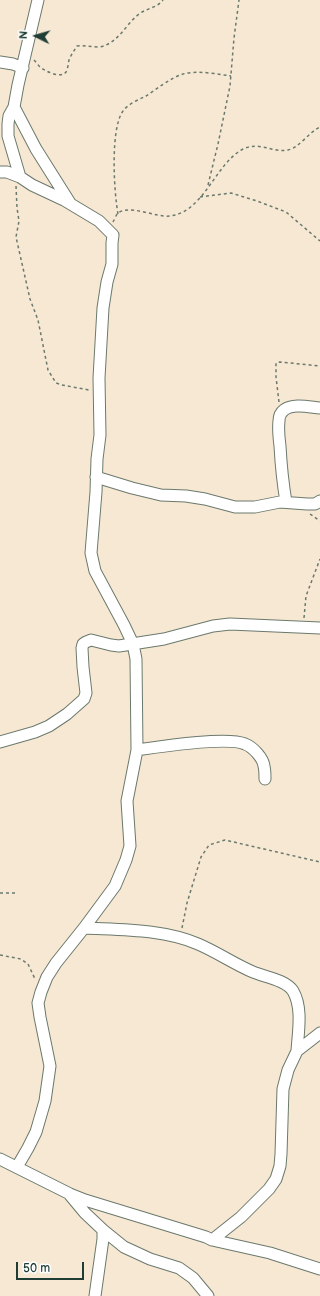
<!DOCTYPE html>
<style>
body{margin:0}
#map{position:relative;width:320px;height:1296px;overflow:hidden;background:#f7e8d4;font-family:"Balsamiq Sans",sans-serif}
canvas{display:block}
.north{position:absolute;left:16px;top:16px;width:40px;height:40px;-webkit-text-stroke:3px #fff;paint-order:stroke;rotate:275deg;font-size:11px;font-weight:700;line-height:16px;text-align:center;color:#1f3d34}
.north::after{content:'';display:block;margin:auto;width:14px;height:18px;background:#1f3d34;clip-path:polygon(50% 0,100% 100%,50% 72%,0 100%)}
.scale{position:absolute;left:16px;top:1262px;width:68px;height:18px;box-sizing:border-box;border:2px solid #1f3d34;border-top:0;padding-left:5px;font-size:12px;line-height:14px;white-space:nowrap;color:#1f3d34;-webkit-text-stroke:3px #fff;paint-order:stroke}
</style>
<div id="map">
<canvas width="320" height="1296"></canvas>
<div class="north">N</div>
<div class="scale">50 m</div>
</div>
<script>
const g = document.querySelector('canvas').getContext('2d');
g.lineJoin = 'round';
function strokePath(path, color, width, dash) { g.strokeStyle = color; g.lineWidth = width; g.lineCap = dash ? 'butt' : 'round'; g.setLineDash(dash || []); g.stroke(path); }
const path = new Path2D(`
 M34,60c2,2 4,5 6,7 5,4 21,12 26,5 2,-3 2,-8 3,-12 2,-5 5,-9 8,-14 7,-1 14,1 22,1 19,-3 26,-22 40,-33 8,-6 18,-6 24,-14
 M208,185l10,-41 12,-58 4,-48 5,-38
 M16,186l1,22 2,13 -3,16 14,62 8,21 10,50 8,13 6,2 27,5
 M200,197l31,-4 26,8 29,11 34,29
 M118,214c-4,-22 -8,-85 5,-103 5,-7 15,-11 23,-15 11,-7 24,-18 37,-22 15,-4 33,0 48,2
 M113,222c1,-2 3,-6 4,-8 11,-11 39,4 53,2 34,-4 45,-52 73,-67 17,-8 29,4 45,1 11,-2 21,-18 32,-23
 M279,402l-3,-25v-14l4,-1 40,4
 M310,514l10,7
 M304,618l2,-22 14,-37
 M0,893h17
 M182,928l5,-25 14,-46 8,-12 16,-5 95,22
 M0,955l21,4 7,5 7,15`);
const minor = new Path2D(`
 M0,62l13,2 10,4
 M14,107l22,42 34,54
 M0,172h7l13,5 12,8 32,15 35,21 14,14 -1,8v21l-5,18 -4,26 -4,70 1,57 -3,24 -1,33 -5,61 4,18 29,54 9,19 3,15 1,91 -10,51 3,45 -4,14 -11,26 -31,42 -28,35 -9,14 -6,15 -3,11 2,14 10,49 -5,35 -9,31 -8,16 -11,19
 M20,177l-12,-41v-12l1,-8 5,-9 4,-22 20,-85
 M96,477l36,11 29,7 25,1 19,3 30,8h20l25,-5 27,2h8l5,-3
 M286,502c-3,-18 -5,-37 -6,-56 -1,-8 -2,-17 -1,-25 0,-4 1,-8 5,-11 9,-7 25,-3 36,-2
 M0,742l35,-10 14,-6 18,-12 17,-15 2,-6 -3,-26 -1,-19 1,-4 3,-2 5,-2 20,5 8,1 45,-7 49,-13 17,-2 90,4
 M137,750c21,-3 90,-14 108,-6 8,3 18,14 19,22 1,4 1,9 1,13
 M84,928c38,2 79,1 114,16 19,8 36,20 55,28 12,5 33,8 40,19 10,17 5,42 4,60
 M0,1159l70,35 15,6 121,37 6,3 58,13 50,16
 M70,1195l15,18 18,17 21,17 26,12 29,9 14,10 15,18
 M212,1240l29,-23 28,-28 7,-10 4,-13 1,-12 2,-65 5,-19 9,-19 23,-18
 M95,1296l8,-57v-9`);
strokePath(minor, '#6b796c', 13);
strokePath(path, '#6b796c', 1.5, [3, 3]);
strokePath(minor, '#fff', 11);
</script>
